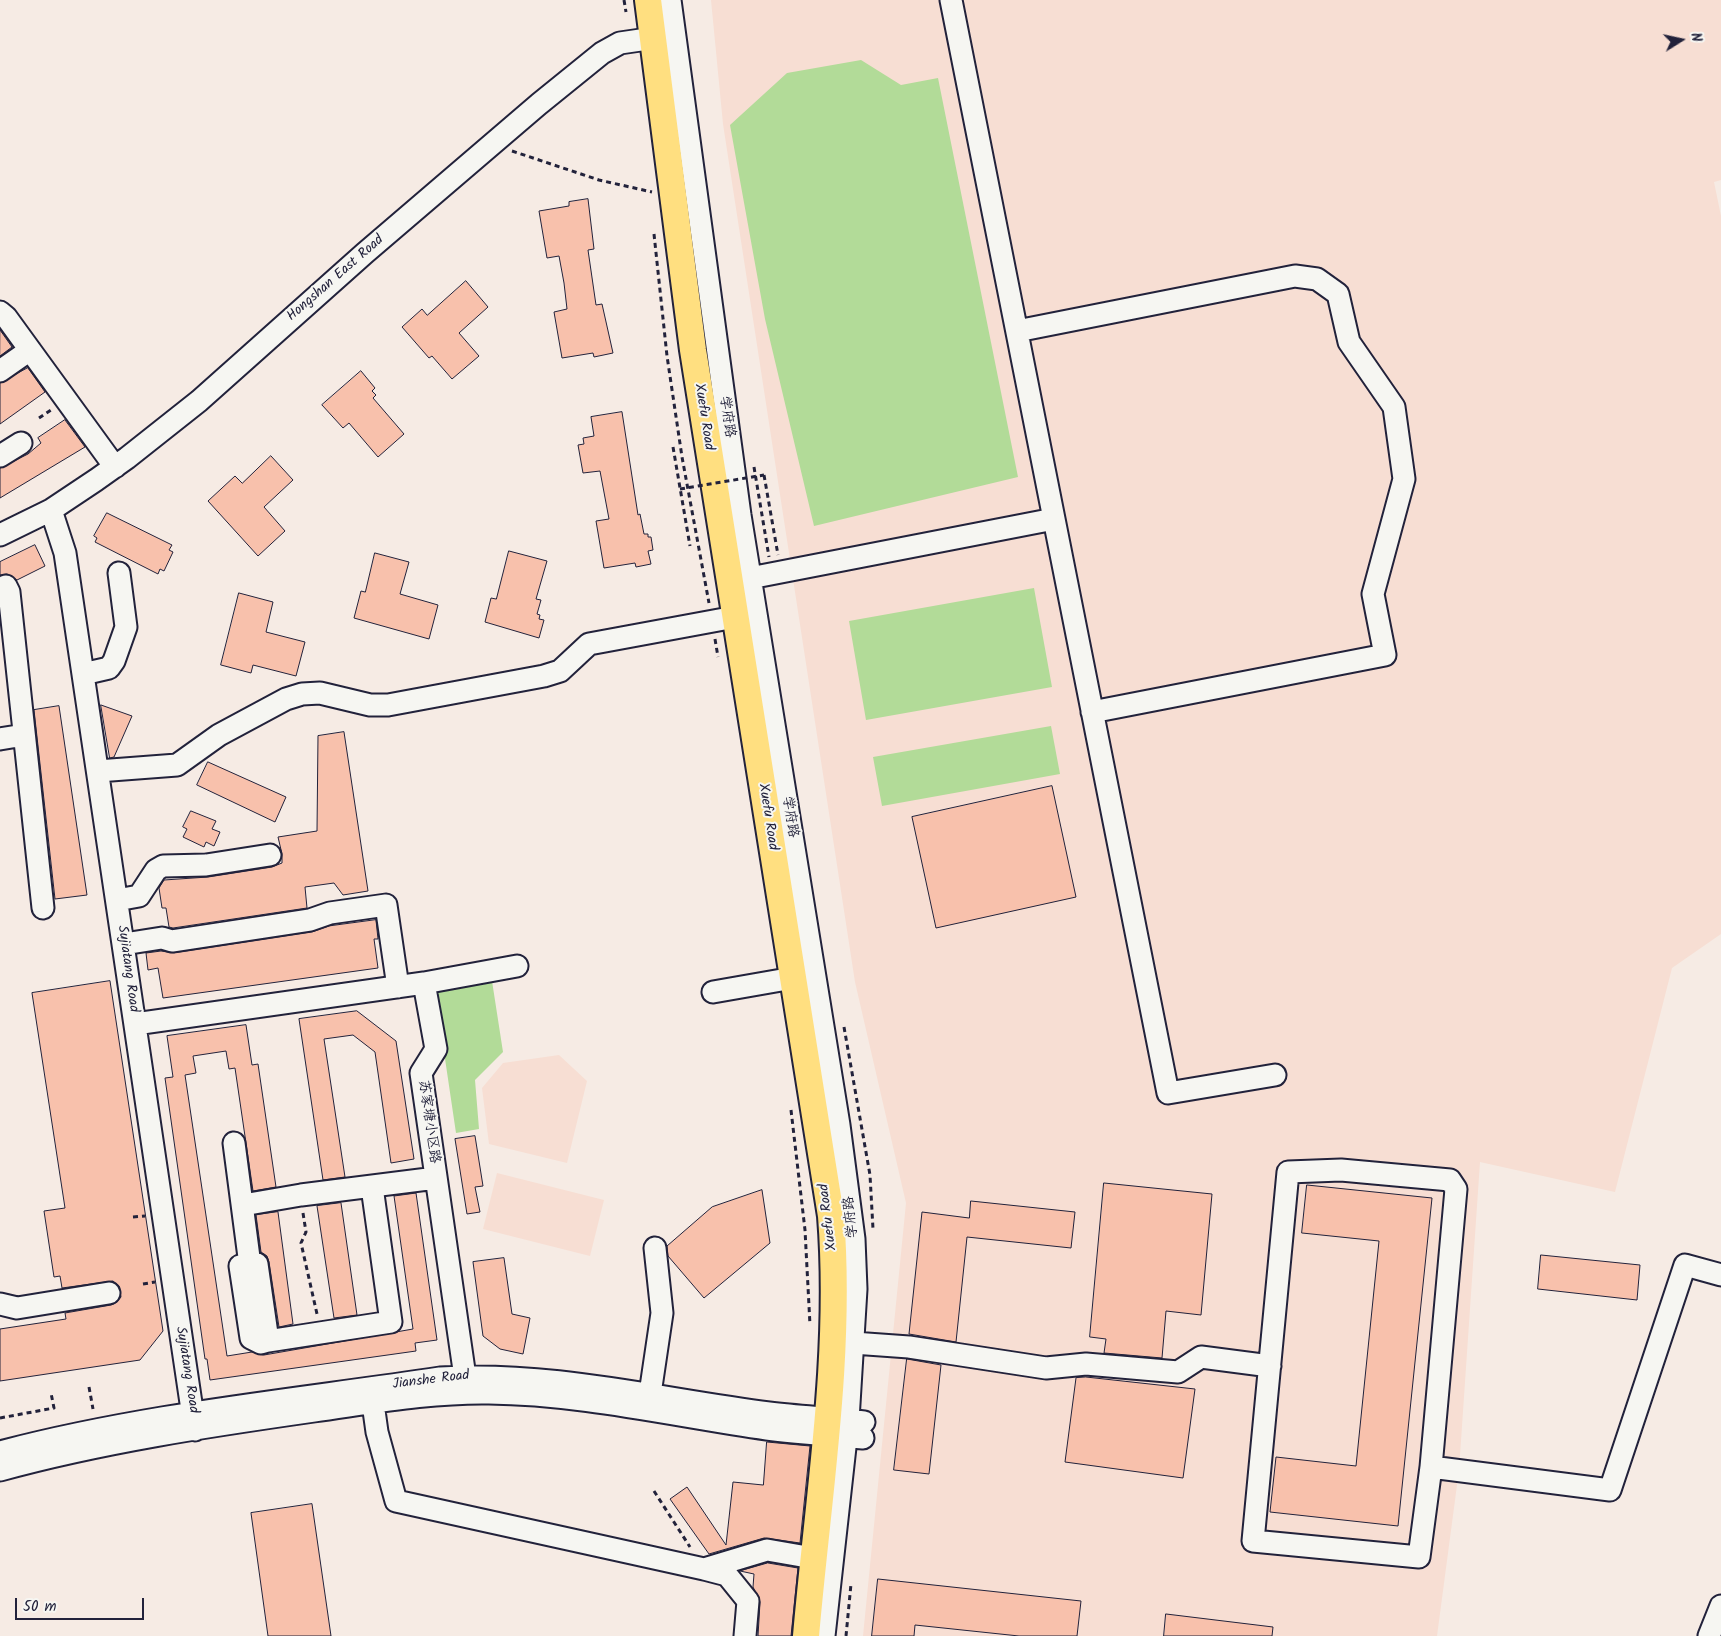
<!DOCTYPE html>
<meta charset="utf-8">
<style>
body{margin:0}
#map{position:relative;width:1721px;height:1636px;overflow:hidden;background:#f6ebe4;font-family:Kalam,sans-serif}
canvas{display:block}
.north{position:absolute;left:1656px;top:15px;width:50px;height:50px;-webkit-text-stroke:4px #f6f6f2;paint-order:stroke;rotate:80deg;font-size:14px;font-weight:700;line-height:20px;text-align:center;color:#22223b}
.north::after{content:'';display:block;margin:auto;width:18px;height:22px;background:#22223b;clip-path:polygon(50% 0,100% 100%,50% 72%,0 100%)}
.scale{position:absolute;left:15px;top:1598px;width:129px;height:22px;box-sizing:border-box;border:2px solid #22223b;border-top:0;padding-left:6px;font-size:15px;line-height:18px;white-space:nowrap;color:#22223b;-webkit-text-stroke:4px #f6f6f2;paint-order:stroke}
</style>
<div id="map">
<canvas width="1721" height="1636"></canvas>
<div class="north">N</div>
<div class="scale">50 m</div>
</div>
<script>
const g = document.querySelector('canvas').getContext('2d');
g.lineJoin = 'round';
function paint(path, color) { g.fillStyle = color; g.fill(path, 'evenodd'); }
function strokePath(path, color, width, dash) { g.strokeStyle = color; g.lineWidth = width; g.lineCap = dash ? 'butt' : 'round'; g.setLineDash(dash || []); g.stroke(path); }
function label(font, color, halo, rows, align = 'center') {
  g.font = font + ' Kalam,"LXGW WenKai TC",sans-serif'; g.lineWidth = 4; g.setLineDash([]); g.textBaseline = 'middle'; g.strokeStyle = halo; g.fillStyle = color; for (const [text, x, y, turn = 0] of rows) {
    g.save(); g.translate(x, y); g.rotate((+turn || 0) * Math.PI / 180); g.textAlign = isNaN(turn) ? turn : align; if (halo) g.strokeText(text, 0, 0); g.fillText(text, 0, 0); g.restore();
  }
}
const built = new Path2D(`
 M711,0h1010v180l-7,2 7,34v718l-49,34 -57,224 -135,-30 -21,308 -22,166h-574l43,-433 -51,-221 -132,-858z
 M559,1055l28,26 -20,82 -78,-19 -7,-56 21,-25z
 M497,1173l107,27 -14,56 -107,-27z`);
const green = new Path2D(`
 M861,60l40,25 37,-7 80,399 -204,49 -49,-207 -35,-194 57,-52z
 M1034,588l18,99 -186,33 -17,-99z
 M1051,726l9,48 -178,32 -9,-49z
 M492,981l11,71 -28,28 4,49 -23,4 -21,-142z`);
const building = new Path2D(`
 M588,199l6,50 -6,1 8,55 6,-1 11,49 -19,4 -1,-4 -31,5 -8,-46 13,-3 -3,-26 -5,-27 -12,2 -8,-47 30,-5v-4z
 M466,281l22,26 -29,26 20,23 -27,23 -20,-23 -3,2 -27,-31 20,-18 5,6z
 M0,330l12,17 -12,9z
 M28,368l17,24 -45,32v-41z
 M361,371l14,17 -3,3 4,4 -3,3 31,36 -26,23 -29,-34 -6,5 -21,-23z
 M622,412l16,103 2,-1 4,20h4v3h3l2,13 -5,1 3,13 -15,3 -1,-4 -31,5 -8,-47 13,-2 -9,-48 -17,2 -5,-28 6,-1 -1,-6 11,-2 -3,-19z
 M65,420l20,27 -85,51v-30l28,-14 13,-11 -3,-5z
 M271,456l22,24 -29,27 21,24 -27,25 -50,-55 27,-25 7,7z
 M107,513l65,32 -3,5 4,2 -9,19 -4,-2 -2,5 -63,-32 2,-4 -3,-2z
 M35,545l10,21 -28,14 -10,-6 -7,1v-13z
 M509,551l38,10 -11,38 5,1 -4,14 3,1 -1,4 5,1 -5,18 -54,-16 6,-24 5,1z
 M375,553l34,9 -9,32 38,11 -9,34 -75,-21 7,-27 4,1z
 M239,593l34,9 -7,30 39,10 -9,34 -43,-11 -2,8 -30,-8z
 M101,705l31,11 -18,41 -4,1z
 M59,706l28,189 -32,4 -21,-189z
 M344,732l24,159 -25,4 -9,-12 -29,4 2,21 -134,20 -4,-1 -3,-19h-4l-3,-20 5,-8 44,-3 64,-10 10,-4v-9l-4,-17 39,-6 1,-95z
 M208,762l78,35 -11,25 -78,-37z
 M1052,786l24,111 -140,31 -24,-111z
 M191,811l25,10 -4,8 8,3 -6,14 -8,-4 -2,5 -21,-10 4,-8 -4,-2z
 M376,920l2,19h-4l4,29 -215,30 -5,-30 -10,2 -2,-17 15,-2 13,2 138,-21 17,-6z
 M110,981l53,350 -23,29 -140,21v-52l66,-10 -1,-6 46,-8 6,-3 4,-5 -2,-11 -6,-5 -51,7 -2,-12 -6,1 -10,-66 21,-3 -33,-215z
 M357,1011l39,30 18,118 -23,4 -16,-111 -22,-17 -29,4 21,138 -22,3 -24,-161z
 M246,1025l6,40 6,-1 18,123 -23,4 -18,-123 -6,1 -3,-18 -33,5 3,17 -11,2 42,281 25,-4 12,3 149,-26 -19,-133 22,-3 21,147 -22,3 1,8 -206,29 -3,-21h-2l-40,-281 8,-1 -6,-41z
 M475,1136l8,50 -8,1 5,25 -13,2 -12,-75z
 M1104,1183l108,11 -11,121 -35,-4 -4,47 -58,-5 2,-14 -16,-2z
 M1307,1185l125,13 -34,328 -128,-14 6,-55 80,9 23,-225 -77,-8z
 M762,1190l8,53 -66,55 -36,-42 -1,-10 45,-39z
 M971,1201l104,11 -4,36 -104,-11 -11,105 -47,-8 13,-122 47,6z
 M341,1203l16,112 -23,3 -17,-112z
 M278,1212l15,112 -14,3 -10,-65 -2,-6 -6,-4 -5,-37z
 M1541,1255l99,10 -3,35 -99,-11z
 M504,1258l8,56 18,4 -7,36 -23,-5 -17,-13 -10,-74z
 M907,1359l34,6 -12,109 -35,-4z
 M1086,1377l109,12 -12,89 -118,-16 11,-84z
 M767,1442l43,4 -10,97 -36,-5 -55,16 -39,-55 17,-12 39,58 7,-63 30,3z
 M312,1504l19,132h-63l-17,-123z
 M768,1563l30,5 -7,68h-33l2,-34 -7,-15 1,-13 -14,-3z
 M878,1579l203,22 -4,35h-58l-104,-11 -1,11h-42z
 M1166,1614l107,13 -1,9h-108z`);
const path = new Path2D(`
 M624,0l2,12
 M512,151l87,29 53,12
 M654,234l13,122 15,101 27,146
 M39,418l12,-8
 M673,447l17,99
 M754,467l15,90
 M764,475l14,80
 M715,639l3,18
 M844,1027l26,148 3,54
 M791,1110l14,120 5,95
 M303,1213l3,19 -5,11 16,71
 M133,1217l12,-1
 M143,1284l12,-2
 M89,1387l4,22
 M0,1418l54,-10 -3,-15
 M654,1491l36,56
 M846,1636l5,-52`);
const minor = new Path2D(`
 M670,0l70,515 99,610 15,114 2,50 -8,131 -24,216
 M951,0l217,1093 107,-18
 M0,312l6,5 109,150
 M1017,331l278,-55 22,3 21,15 11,48 45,65 10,72 -31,115 12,61 -293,57
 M0,371l30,-21
 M0,456l21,-13
 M51,510l14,43 130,877
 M0,535l51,-25 45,-30 31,-22 72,-57 166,-148 174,-149 63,-51 18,-10 48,-7
 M750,578l304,-59
 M6,586l3,6 34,316
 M83,674l26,-6 5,-7 12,-34 -7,-54
 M0,739l24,-4
 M98,771l79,-6 42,-30 67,-36 16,-5 18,-1 50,12h18l156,-29 16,-5 29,-27 146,-27
 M117,900l22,-4 17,-26 7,-4 43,-1 64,-10
 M124,944l38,-6 10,3 138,-21 20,-7 56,-8 12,82
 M424,983l93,-17
 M713,992l80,-14
 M135,1024l289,-41 12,66 -15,24 44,304
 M234,1143l16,122
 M243,1205l58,-10 135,-17
 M0,1304l17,4 92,-15
 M268,1341l-7,2 -10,-5 -11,-72 17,-2 11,77 123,-19 -19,-135
 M853,1343l56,4 137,21 40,-4 92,8 23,-15 69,9
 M371,1389l6,43 19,69 308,68 63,-19 46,8
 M650,1394l12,-81 -7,-65
 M0,1452c144,-38 293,-52 440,-74 111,-7 220,21 329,35 32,4 64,5 95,9
 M1431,1467l25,-278 -6,-9 -109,-10 -53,2 -35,369 166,16 12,-90 179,23 75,-225 36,10
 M0,1470c102,-28 209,-44 314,-59 58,-8 117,-19 175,-18 93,1 186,23 278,36 32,4 64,6 96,9
 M704,1569l23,6 21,26 -3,35
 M1709,1636l12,-30`);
const major = new Path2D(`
 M648,0l45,350 138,866c11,140 -13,281 -25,420`);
const pathBridge = new Path2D(`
 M680,489l84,-14`);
const streetNames = [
 ["Hongshan East Road",336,279,-41],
 ["Xuefu Road",703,417,81],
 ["学府路",726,417,82],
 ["Xuefu Road",767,817,81],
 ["学府路",789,817,81],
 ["Sujiatang Road",127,969,82],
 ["苏家塘小区路",428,1122,82],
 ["Xuefu Road",829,1217,-97],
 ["学府路",852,1217,-96],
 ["Sujiatang Road",186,1370,81],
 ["Jianshe Road",431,1381,-7]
];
paint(built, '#f7ded3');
paint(green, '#b2db98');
paint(building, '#f8c1ac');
strokePath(building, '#22223b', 1);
strokePath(minor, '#22223b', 25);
strokePath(major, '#22223b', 30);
strokePath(path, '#22223b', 3, [5, 4]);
strokePath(minor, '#f6f6f2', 21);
strokePath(major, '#ffdf80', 26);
strokePath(pathBridge, '#22223b', 3, [5, 4]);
label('14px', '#22223b', '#f6f6f2', streetNames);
</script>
